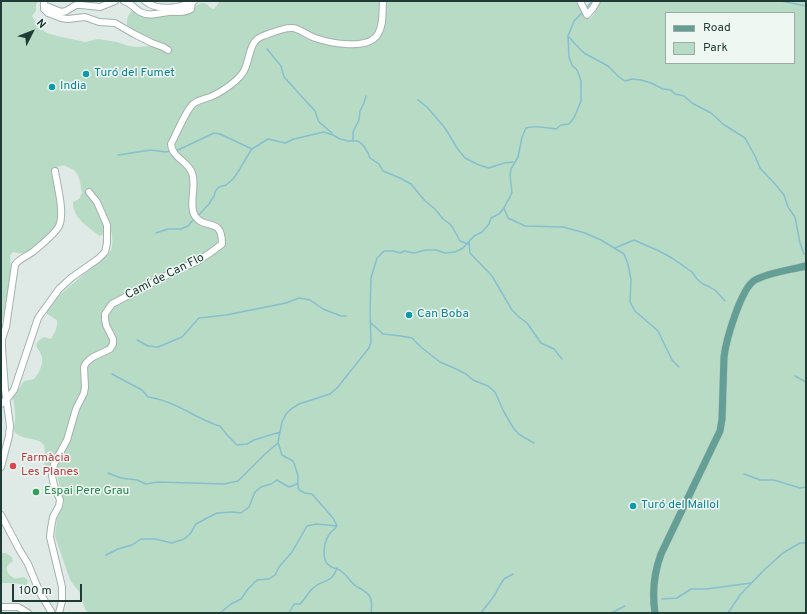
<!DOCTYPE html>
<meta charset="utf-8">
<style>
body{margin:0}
#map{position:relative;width:807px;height:614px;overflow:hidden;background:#dfeae6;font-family:Overpass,sans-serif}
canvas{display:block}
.frame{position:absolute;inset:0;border:2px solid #203a35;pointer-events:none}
.legend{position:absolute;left:665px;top:12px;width:130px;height:52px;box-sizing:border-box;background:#eff7f3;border:1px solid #9caba7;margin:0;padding:5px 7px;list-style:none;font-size:12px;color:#203a35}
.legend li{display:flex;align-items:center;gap:8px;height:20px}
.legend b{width:20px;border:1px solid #9caba7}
.north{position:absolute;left:12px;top:12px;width:40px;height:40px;-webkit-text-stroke:3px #eff7f3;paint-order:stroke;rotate:48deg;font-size:11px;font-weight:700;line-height:16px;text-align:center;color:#203a35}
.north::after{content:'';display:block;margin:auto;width:14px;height:18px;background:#203a35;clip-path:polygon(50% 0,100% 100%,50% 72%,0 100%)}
.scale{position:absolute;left:12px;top:584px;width:70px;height:18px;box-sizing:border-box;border:2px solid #203a35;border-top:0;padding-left:5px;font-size:12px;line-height:14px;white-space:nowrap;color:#203a35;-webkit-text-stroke:3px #eff7f3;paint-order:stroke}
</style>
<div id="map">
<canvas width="807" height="614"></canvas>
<div class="frame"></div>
<ul class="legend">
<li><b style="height:5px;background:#639f94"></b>Road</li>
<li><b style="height:11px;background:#b7dbc4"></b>Park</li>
</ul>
<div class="north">N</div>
<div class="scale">100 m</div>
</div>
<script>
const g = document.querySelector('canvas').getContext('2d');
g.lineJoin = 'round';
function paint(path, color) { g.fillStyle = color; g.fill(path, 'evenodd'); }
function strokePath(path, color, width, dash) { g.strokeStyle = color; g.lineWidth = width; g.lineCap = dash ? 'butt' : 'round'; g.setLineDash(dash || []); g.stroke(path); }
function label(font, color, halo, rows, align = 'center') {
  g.font = font + ' Overpass,sans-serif'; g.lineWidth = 3; g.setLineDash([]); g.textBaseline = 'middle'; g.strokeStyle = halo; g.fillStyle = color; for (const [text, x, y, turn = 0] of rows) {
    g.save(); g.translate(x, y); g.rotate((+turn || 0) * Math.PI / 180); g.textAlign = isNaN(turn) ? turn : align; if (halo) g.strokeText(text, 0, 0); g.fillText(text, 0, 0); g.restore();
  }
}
const green = new Path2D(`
 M1,1h38l-3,3v7l-4,5 6,11 9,6 10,3 28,6 13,-3 19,3 12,4 7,1 16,-1 7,2 8,5 3,-1v-3l-5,-5 -17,-5 -21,-14c-1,-5 2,-12 6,-15 4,2 9,6 14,7 7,2 15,-2 22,-3 6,0 13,2 19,-1 5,-3 8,-10 15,-10 5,0 6,5 11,6l6,-8h356l9,14 5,4 4,-5 5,-13h207v612h-718l-3,-4 -5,-16 -10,-13 -15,-44 2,-17 7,-15 -7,-30c-3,-1 -7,-2 -9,-3 -8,-5 0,-20 -5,-27 -6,-7 -23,-4 -28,-12 -2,-4 0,-8 0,-12 1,-7 -1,-15 -2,-22l11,-17 10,-2c5,-7 9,-13 8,-21 -1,-10 -13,-12 2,-21l7,2c3,-6 7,-11 6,-19l-10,-6c0,-1 0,-2 0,-3 1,-10 46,-43 55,-52 3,-3 7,-5 9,-9 5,-11 -4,-37 -10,-47 -2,-4 -5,-6 -8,-9l-4,2c7,11 16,24 14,38l-3,2c-11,-8 -28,-19 -27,-34l6,-3 3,-6c-2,-11 -2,-23 -15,-26 -1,-1 -4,-2 -6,-1 -3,0 -6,3 -9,4l1,8 4,19 1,23 -4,9 -29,25 -12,-2 -3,3 1,15 -7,44 -3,10zM666,13h128v50h-128z
 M1,553h4l7,4 1,4c-1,1 -4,2 -5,4 -4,4 1,11 6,13 3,1 7,-1 10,-1l3,2 1,3 -2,3h-4l-7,-2h-14z`);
const stream = new Path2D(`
 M781,1l25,5
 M586,9l6,-8
 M569,37l7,8 8,8 24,13 11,11 6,4 7,-2 9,1 10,3 12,6 8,1 4,4 9,2 8,7 19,10 12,11 22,14 10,18 5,12 15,16 9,11 4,12 7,10 5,26 4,11
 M267,49l14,17 3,11 31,34 4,11 13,11
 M418,100l9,7 18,21 12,20 8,10 14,7 10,3 15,-5 9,-1
 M353,141v-9l6,-12 1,-9 4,-8 2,-7
 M174,150h4l36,-17 6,1 32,15 16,-10 17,4 9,-4 30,-7 9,3 7,4 8,2h10l5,4 5,8 2,5 9,6 4,7 17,7 11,6 14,17 10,8 8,10 7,5 3,4 7,13 8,3
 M118,155l33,-5 15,2 4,-1
 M504,208l4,10 17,8 38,1 22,6 16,7 23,14 4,10 3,16 -1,22 5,9 23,20 14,29 7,7
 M197,217l12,-13 5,-8 2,-6 3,-3 7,-2 7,-6 5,-7 13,-22
 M156,233l12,-4h13l7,-3 6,-7
 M469,242l1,11 22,23 20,34 7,7 8,6 14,20 13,6 8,10
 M615,248l19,-8 25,11 13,7 20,14 5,7 6,5 7,3 6,4 9,10
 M371,323l12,11 18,2 11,2 10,10 18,14 14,6 12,6 7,6 15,6 7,6 9,20 10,17 6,6 14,8
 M137,340l11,6 10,1 24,-10 17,-19 27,-3 60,-12 13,-5 11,2 13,9 18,7h5
 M112,374l13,7 17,9 6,7c16,2 32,10 46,18 9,4 17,9 26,11l8,10 9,9 10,-1 7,-4 26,-8
 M795,376l11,6
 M108,473l13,5 16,2 9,4 12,-2 66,2 14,-3 27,-27 13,-11
 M744,474l16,6h14l26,8 6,-1
 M337,526l-4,-8 -21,-24 -7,-1 -6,-3c-2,-5 -1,-9 -1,-13 -1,-6 -3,-11 -5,-16l-11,-6 -4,-13 4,-20 4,-8 5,-5 8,-5 31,-10 7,-6 32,-40 2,-6 -1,-30 1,-34 6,-20 7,-7h9l7,2 4,-2 10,2 12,-3h10l9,3 10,-1 8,-4 11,-12 8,-4 7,-8 2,-6 8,-4 5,-6 3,-6 3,-5 2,-5 -2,-17 1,-6 7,-12 4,-20 4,-9c9,-3 20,0 30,1l5,-4 8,-1 5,-6 7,-17v-20l-4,-11 -5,-5 -3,-8 -1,-21 6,-15 9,-9
 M337,526c-2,3 -4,4 -6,6 -7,8 -11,28 -1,34 3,3 8,2 11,5 6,4 9,11 15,15 3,2 6,3 8,5 9,5 8,13 7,22
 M106,555l12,-6 14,-4 9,-6h14l17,4 12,-4 6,-5 6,-10 11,-6 10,-5 16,-1 8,1 8,-6 6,-15 6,-5 10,-3 6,-4 12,7 8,-3
 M662,599l15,-1 14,-9h16l44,-6
 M220,613l11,-9 10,-5 7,-10 9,-9 12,-1 6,-4 4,-8 13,-15 15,-26 9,-2 21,2
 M289,613l5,-9h6c5,-5 8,-11 13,-16 11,-10 18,-3 24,-20
 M481,613l13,-17 6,-11 4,-6 9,-5
 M611,613l14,-7
 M728,613l12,-18 24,-25 19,-17 17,-10h6`);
const minor = new Path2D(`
 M44,1v8l4,4 13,5 7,1 17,-2 14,5 16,1 19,11 18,9 11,4 5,3
 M124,1c7,2 10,7 16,11 10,5 18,1 29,0 8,-1 14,2 22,-3l1,-7
 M145,1c13,11 36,7 49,0
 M580,1l7,14 6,-7 4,-7
 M44,5l12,5 6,2 4,-1 10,-6h5l19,2 15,-6
 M1,404l6,-5 7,-9 24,-72 21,-29 12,-11 27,-19 7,-7 2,-9v-18l-10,-23 -8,-10
 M1,467l8,-31 1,-10 -5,-37 -3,-41v-9l4,-12 9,-62c4,-7 14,-9 20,-15 7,-6 20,-16 24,-24 6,-13 -2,-41 -4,-55
 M1,515l18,34 9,15 12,29 12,20
 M1,607h17l10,6
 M59,613l3,-12v-14l-12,-50 1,-9 2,-11 6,-11 1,-6 -6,-15 -2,-9 2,-12 13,-24 9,-31 8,-16 1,-6 -1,-20 2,-4 3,-3 4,-3 17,-8 3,-5v-5l-7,-14 -1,-6v-5l7,-10 57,-30 29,-13 12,-8 12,-9c0,-28 -17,-13 -27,-28 -7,-11 2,-30 -3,-43 -4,-12 -20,-15 -21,-29 5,-9 15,-34 22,-40 5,-4 11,-5 17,-7 10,-4 25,-14 32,-23 9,-11 5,-33 21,-38 9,-3 20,-9 30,-8 7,1 14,7 22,10 15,5 53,13 63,-4 6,-10 4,-22 5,-33`);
const major = new Path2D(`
 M655,613c-3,-20 -1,-40 6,-59l59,-123 2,-12 2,-62c2,-17 17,-69 31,-77 15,-8 35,-10 51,-14`);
const markers = [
 [86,74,4,"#0f9aa8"],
 [52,87,4,"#0f9aa8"],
 [409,315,4,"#0f9aa8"],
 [13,466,4,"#e0444e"],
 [36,492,4,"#2e9e5b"],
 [633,506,4,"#0f9aa8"]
];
const cultureNames = [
 ["Turó del Fumet",94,74],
 ["India",60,87],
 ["Can Boba",417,315],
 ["Turó del Mallol",641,506]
];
const streetNames = [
 ["Camí de Can Flo",165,277,-27]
];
const healthNames = [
 ["Farmàcia",21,459],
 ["Les Planes",21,473]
];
const leisureNames = [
 ["Espai Pere Grau",44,492]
];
paint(green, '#b7dbc4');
strokePath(stream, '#86bfcf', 1.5);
strokePath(minor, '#a2b2ad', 8);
strokePath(major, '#bcc4c2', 8);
strokePath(minor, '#fff', 6);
strokePath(major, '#639f94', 7);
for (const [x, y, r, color] of markers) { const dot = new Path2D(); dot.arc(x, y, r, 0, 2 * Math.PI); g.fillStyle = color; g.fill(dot); strokePath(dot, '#eff7f3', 1.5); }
label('12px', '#0d838f', '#eff7f3', cultureNames, 'left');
label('12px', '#203a35', '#eff7f3', streetNames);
label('12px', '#be3a42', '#eff7f3', healthNames, 'left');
label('12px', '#27864d', '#eff7f3', leisureNames, 'left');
</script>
